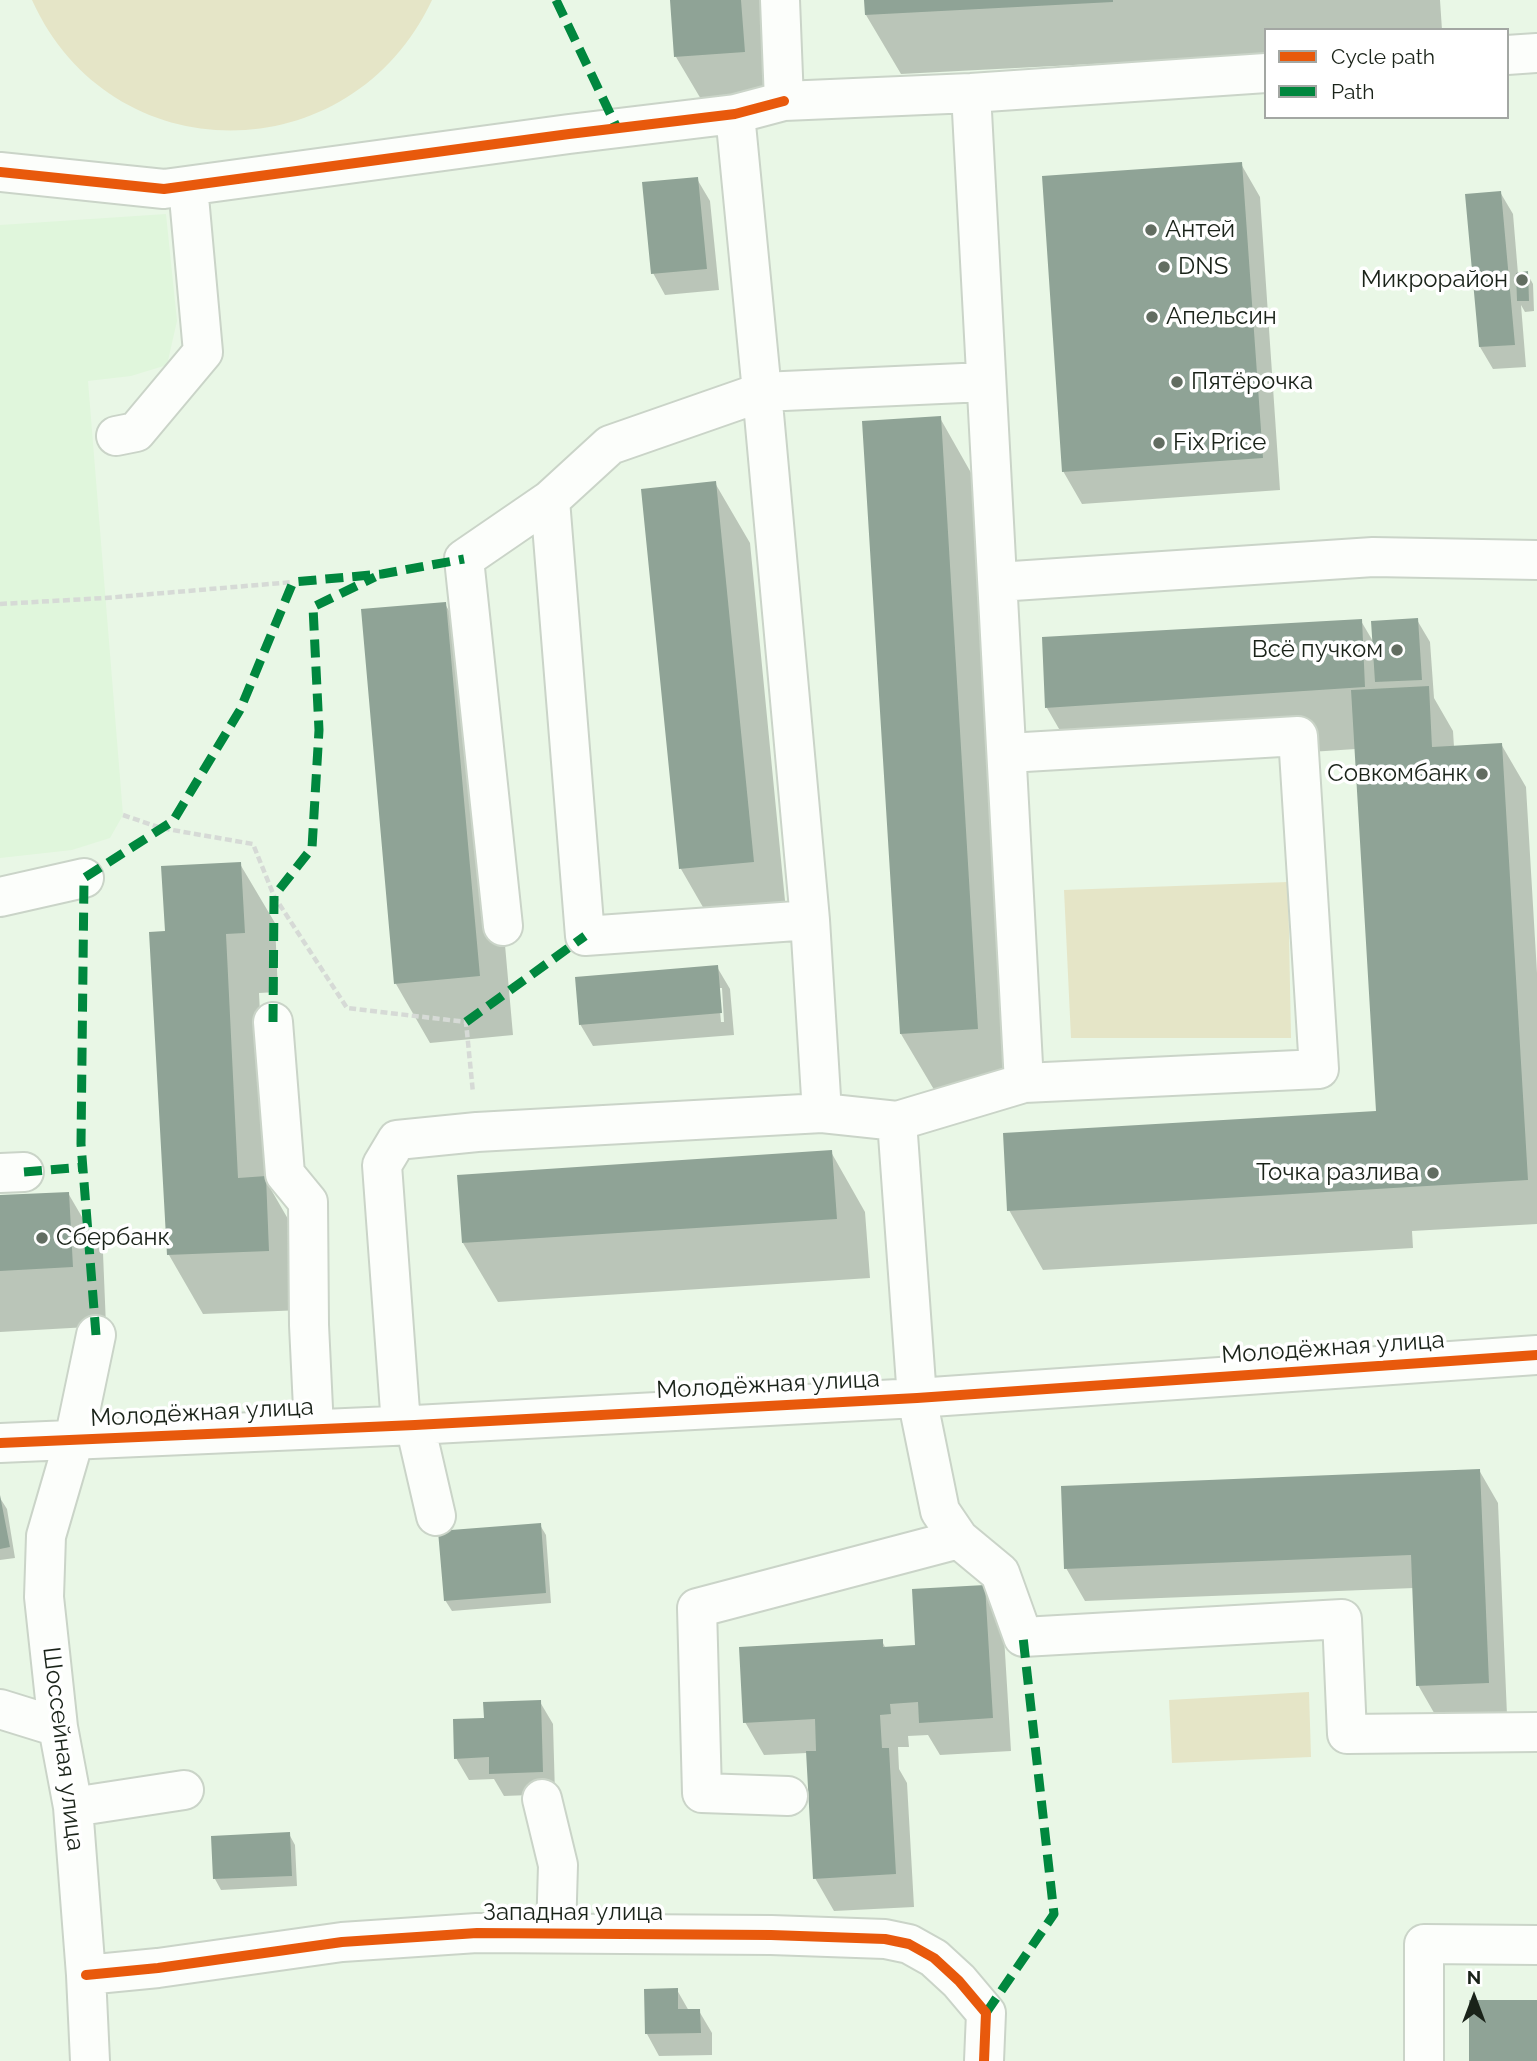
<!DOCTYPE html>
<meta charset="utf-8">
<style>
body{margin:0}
#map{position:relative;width:1537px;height:2061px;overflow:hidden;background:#e9f7e6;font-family:Raleway,sans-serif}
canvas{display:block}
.legend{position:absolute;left:1264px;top:28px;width:245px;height:91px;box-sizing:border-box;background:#fff;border:2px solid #a3a7a3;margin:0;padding:9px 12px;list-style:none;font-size:21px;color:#1a2319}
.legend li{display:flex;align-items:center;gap:14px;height:35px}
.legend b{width:35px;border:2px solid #a3a7a3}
.north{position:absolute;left:1439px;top:1963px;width:70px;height:70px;-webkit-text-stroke:5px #fff;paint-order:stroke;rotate:0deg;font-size:19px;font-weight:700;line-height:28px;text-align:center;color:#1a2319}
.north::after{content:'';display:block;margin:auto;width:24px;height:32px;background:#1a2319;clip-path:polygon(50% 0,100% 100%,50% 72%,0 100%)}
</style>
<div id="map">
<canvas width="1537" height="2061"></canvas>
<ul class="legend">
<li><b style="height:9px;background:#e8590c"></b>Cycle path</li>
<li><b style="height:9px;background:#00873e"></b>Path</li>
</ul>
<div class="north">N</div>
</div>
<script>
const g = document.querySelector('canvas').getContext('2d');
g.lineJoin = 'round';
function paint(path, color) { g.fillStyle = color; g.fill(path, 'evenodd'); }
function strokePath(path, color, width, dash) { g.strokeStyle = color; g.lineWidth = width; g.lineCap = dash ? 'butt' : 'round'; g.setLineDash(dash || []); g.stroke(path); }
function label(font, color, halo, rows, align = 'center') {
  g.font = font + ' Raleway,sans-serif'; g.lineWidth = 7; g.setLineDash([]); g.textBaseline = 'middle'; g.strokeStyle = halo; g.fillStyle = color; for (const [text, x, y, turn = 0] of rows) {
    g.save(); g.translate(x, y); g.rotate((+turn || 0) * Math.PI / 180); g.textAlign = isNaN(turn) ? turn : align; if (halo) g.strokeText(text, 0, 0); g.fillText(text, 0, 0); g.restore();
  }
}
const built = new Path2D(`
 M166,214l11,107 -10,44 -36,11 -43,5 35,434 -13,23 -38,12 -72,8v-633z`);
const green = new Path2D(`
 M32,0h400c-81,173 -321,175 -400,0z
 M1288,882l3,156h-220l-7,-148z
 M1309,1692l2,65 -139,6 -3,-63z`);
const shadow = new Path2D(`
 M672,0h98l8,111 -67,5 -35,-59z
 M865,0h575l2,30h-176v25l-365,19 -35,-59z
 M1241,164l19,33 20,293 -198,14 -19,-33z
 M697,179l13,22 9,89 -54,5 -12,-22z
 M1500,192l13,22 5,60 9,-1 6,11 1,27 -9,1 -4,-7 5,62 -33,2 -13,-22z
 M940,418l34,60 37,611 -75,4 -35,-59z
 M715,483l35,60 37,378 -72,7 -34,-59z
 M445,604l35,59 33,372 -83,8 -34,-59z
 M1417,620l13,22 4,56 19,33 1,16 47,-3 25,43 11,186v251l-125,7 1,17 -370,22 -34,-60 368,-98 -21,-363 -275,18 -34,-59 -3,-69 317,-18 13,22z
 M240,864l35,59 3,69 -19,1 10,193 30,52 4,72 -100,4 -34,-59 -2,-322z
 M717,967l13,22 4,46 -141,11 -13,-22zM718,988h4l2,34h-3z
 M831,1152l34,60 5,66 -372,24 -35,-59z
 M68,1193l35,60 3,73 -106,6v-135z
 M1479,1470l19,33 9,212 -70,3 -19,-33 -4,-97 -329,13 -19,-33z
 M0,1498l7,11 8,49 -15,2z
 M540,1525l6,10 5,68 -99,8 -7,-11z
 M984,1587l19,33 8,131 -71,4 -12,-20 -20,1 1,11h-11l1,22 8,14 7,124 -80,4 -19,-33 -8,-125 -43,2 -19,-33 137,-81 4,8 31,-2z
 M540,1702l13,22 2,70 -51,2 -10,-17 -25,1 -13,-22 30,-38z
 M289,1834l6,11 2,41 -76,4 -6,-11 -2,-41z
 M677,1990l12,21h10l13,22v22l-53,1 -12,-22z`);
const building = new Path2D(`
 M670,0h71l4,52 -71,5z
 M864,0h249v2l-248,13z
 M1242,162l21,296 -201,14 -20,-296z
 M698,177l9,92 -56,5 -9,-92z
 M1501,191l14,154 -36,2 -14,-153z
 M1528,271l1,30h-12l-1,-28z
 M941,416l37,613 -78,5 -38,-613z
 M716,481l38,381 -75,7 -38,-380z
 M446,602l34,374 -86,8 -33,-375z
 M1418,618l4,62 -47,2 -4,-61z
 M1362,619l3,68 -320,21 -3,-71z
 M1429,686l3,61 70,-4 26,437 -521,31 -4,-78 373,-22 -25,-421z
 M241,862l4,71 -19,1 12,244 28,-2 3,75 -102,4 -18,-323 16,-1 -4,-65z
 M718,965l4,48 -143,12 -4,-48z
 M832,1150l5,69 -375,24 -5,-68z
 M69,1192l4,75 -73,4v-76z
 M1480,1469l9,214 -73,3 -5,-131 -347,14 -3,-83z
 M0,1495l10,52 -10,2z
 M541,1523l5,70 -102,8 -6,-70z
 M985,1585l8,133 -74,5 -1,-21 -28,2 1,10 -11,1 2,33h7l7,126 -83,5 -7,-128h10l-1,-32 -72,4 -4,-76 144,-8v8l32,-2 -3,-56z
 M541,1700l2,72 -54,2v-17l-35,2 -1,-40 31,-1 -1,-16z
 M290,1832l2,44 -79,3 -2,-43z
 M678,1988v21h22l1,24 -56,1 -1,-45z
 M1469,2000h68v61h-68z`);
const path = new Path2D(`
 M0,604l105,-6 188,-16
 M123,815l38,13 92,16 21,52 73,112 119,14 7,71`);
const minor = new Path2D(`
 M780,0l4,101 187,-8 295,-20
 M1507,55l30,-2
 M0,172l164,17 405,-55 166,-20 49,-13
 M985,382l-223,10 48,528 12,193 75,8 20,277 23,113 19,28 41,34 23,64 319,-18 5,115 190,-2
 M116,436l20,-4 67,-80 -15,-166
 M550,500l35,436 225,-16
 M998,582l375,-25 164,3
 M1008,753l290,-17 21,333 -295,14
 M0,897l84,-19
 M503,926l-39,-367 86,-59 60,-55 152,-53 -27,-278
 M273,1022l12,152 23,28 1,123 5,104
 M897,1121l127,-38 -53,-990
 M0,1173l24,-1
 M401,1425l-19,-260 15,-25 80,-8 345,-19
 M415,1425l21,91
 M0,1443l415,-18 502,-27 620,-43
 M0,1709l58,18
 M788,1796l-86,-3 -5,-185 262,-69
 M542,1799l16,66 -2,68
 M73,1807l111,-17
 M86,1975l72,-7 184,-26 135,-9 294,2 114,4 24,5 25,14 25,23 27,32 -2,48
 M90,2061l-4,-86 -13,-168 -15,-80 -14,-130 2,-61 28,-96 22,-105
 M1424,2061v-117l113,1`);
const quiet = new Path2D(`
 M556,0l61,128
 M273,1022l1,-126 38,-48 7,-118 -6,-123 62,-30
 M466,1022l119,-86
 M24,1172l59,-5
 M96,1335l-15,-191 3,-266 89,-57 67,-111 53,-128 89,-8 82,-15
 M986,2013l68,-99 -31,-277`);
const cycleway = new Path2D(`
 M0,172l164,17 405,-55 166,-20 49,-13
 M0,1443l415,-18 502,-27 620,-43
 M86,1975l72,-7 184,-26 135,-9 294,2 114,4 24,5 25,14 25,23 27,32 -2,48`);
const markers = [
 [1151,230,7,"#626d61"],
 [1164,267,7,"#626d61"],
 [1522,280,7,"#626d61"],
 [1152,317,7,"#626d61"],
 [1177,382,7,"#626d61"],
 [1159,443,7,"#626d61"],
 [1397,650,7,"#626d61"],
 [1482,774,7,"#626d61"],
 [1433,1173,7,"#626d61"],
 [42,1238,7,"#626d61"]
];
const poiNames = [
 ["Антей",1165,230],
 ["DNS",1178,267],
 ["Микрорайон",1508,280,"right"],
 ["Апельсин",1166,317],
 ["Пятёрочка",1191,382],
 ["Fix Price",1173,443],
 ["Всё пучком",1383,650,"right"],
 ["Совкомбанк",1468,774,"right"],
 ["Точка разлива",1419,1173,"right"],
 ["Сбербанк",56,1238]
];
const streetNames = [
 ["Молодёжная улица",1333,1348,-4],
 ["Молодёжная улица",768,1385,-3],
 ["Молодёжная улица",202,1413,-3],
 ["Шоссейная улица",63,1749,83],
 ["Западная улица",573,1913]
];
paint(built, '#e0f6dc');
paint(green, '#e5e5c7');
paint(shadow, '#0003');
paint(building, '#8fa396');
strokePath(minor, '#cad4c8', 42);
strokePath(path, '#d6dad6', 4.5, [7, 3.5]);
strokePath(minor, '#fcfefb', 38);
strokePath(quiet, '#00873e', 9, [18, 9]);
strokePath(cycleway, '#e8590c', 10);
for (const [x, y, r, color] of markers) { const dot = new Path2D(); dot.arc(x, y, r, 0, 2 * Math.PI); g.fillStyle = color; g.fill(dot); strokePath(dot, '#fff', 2.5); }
label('24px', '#1a2319', '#fff', poiNames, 'left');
label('24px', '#1a2319', '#fff', streetNames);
</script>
